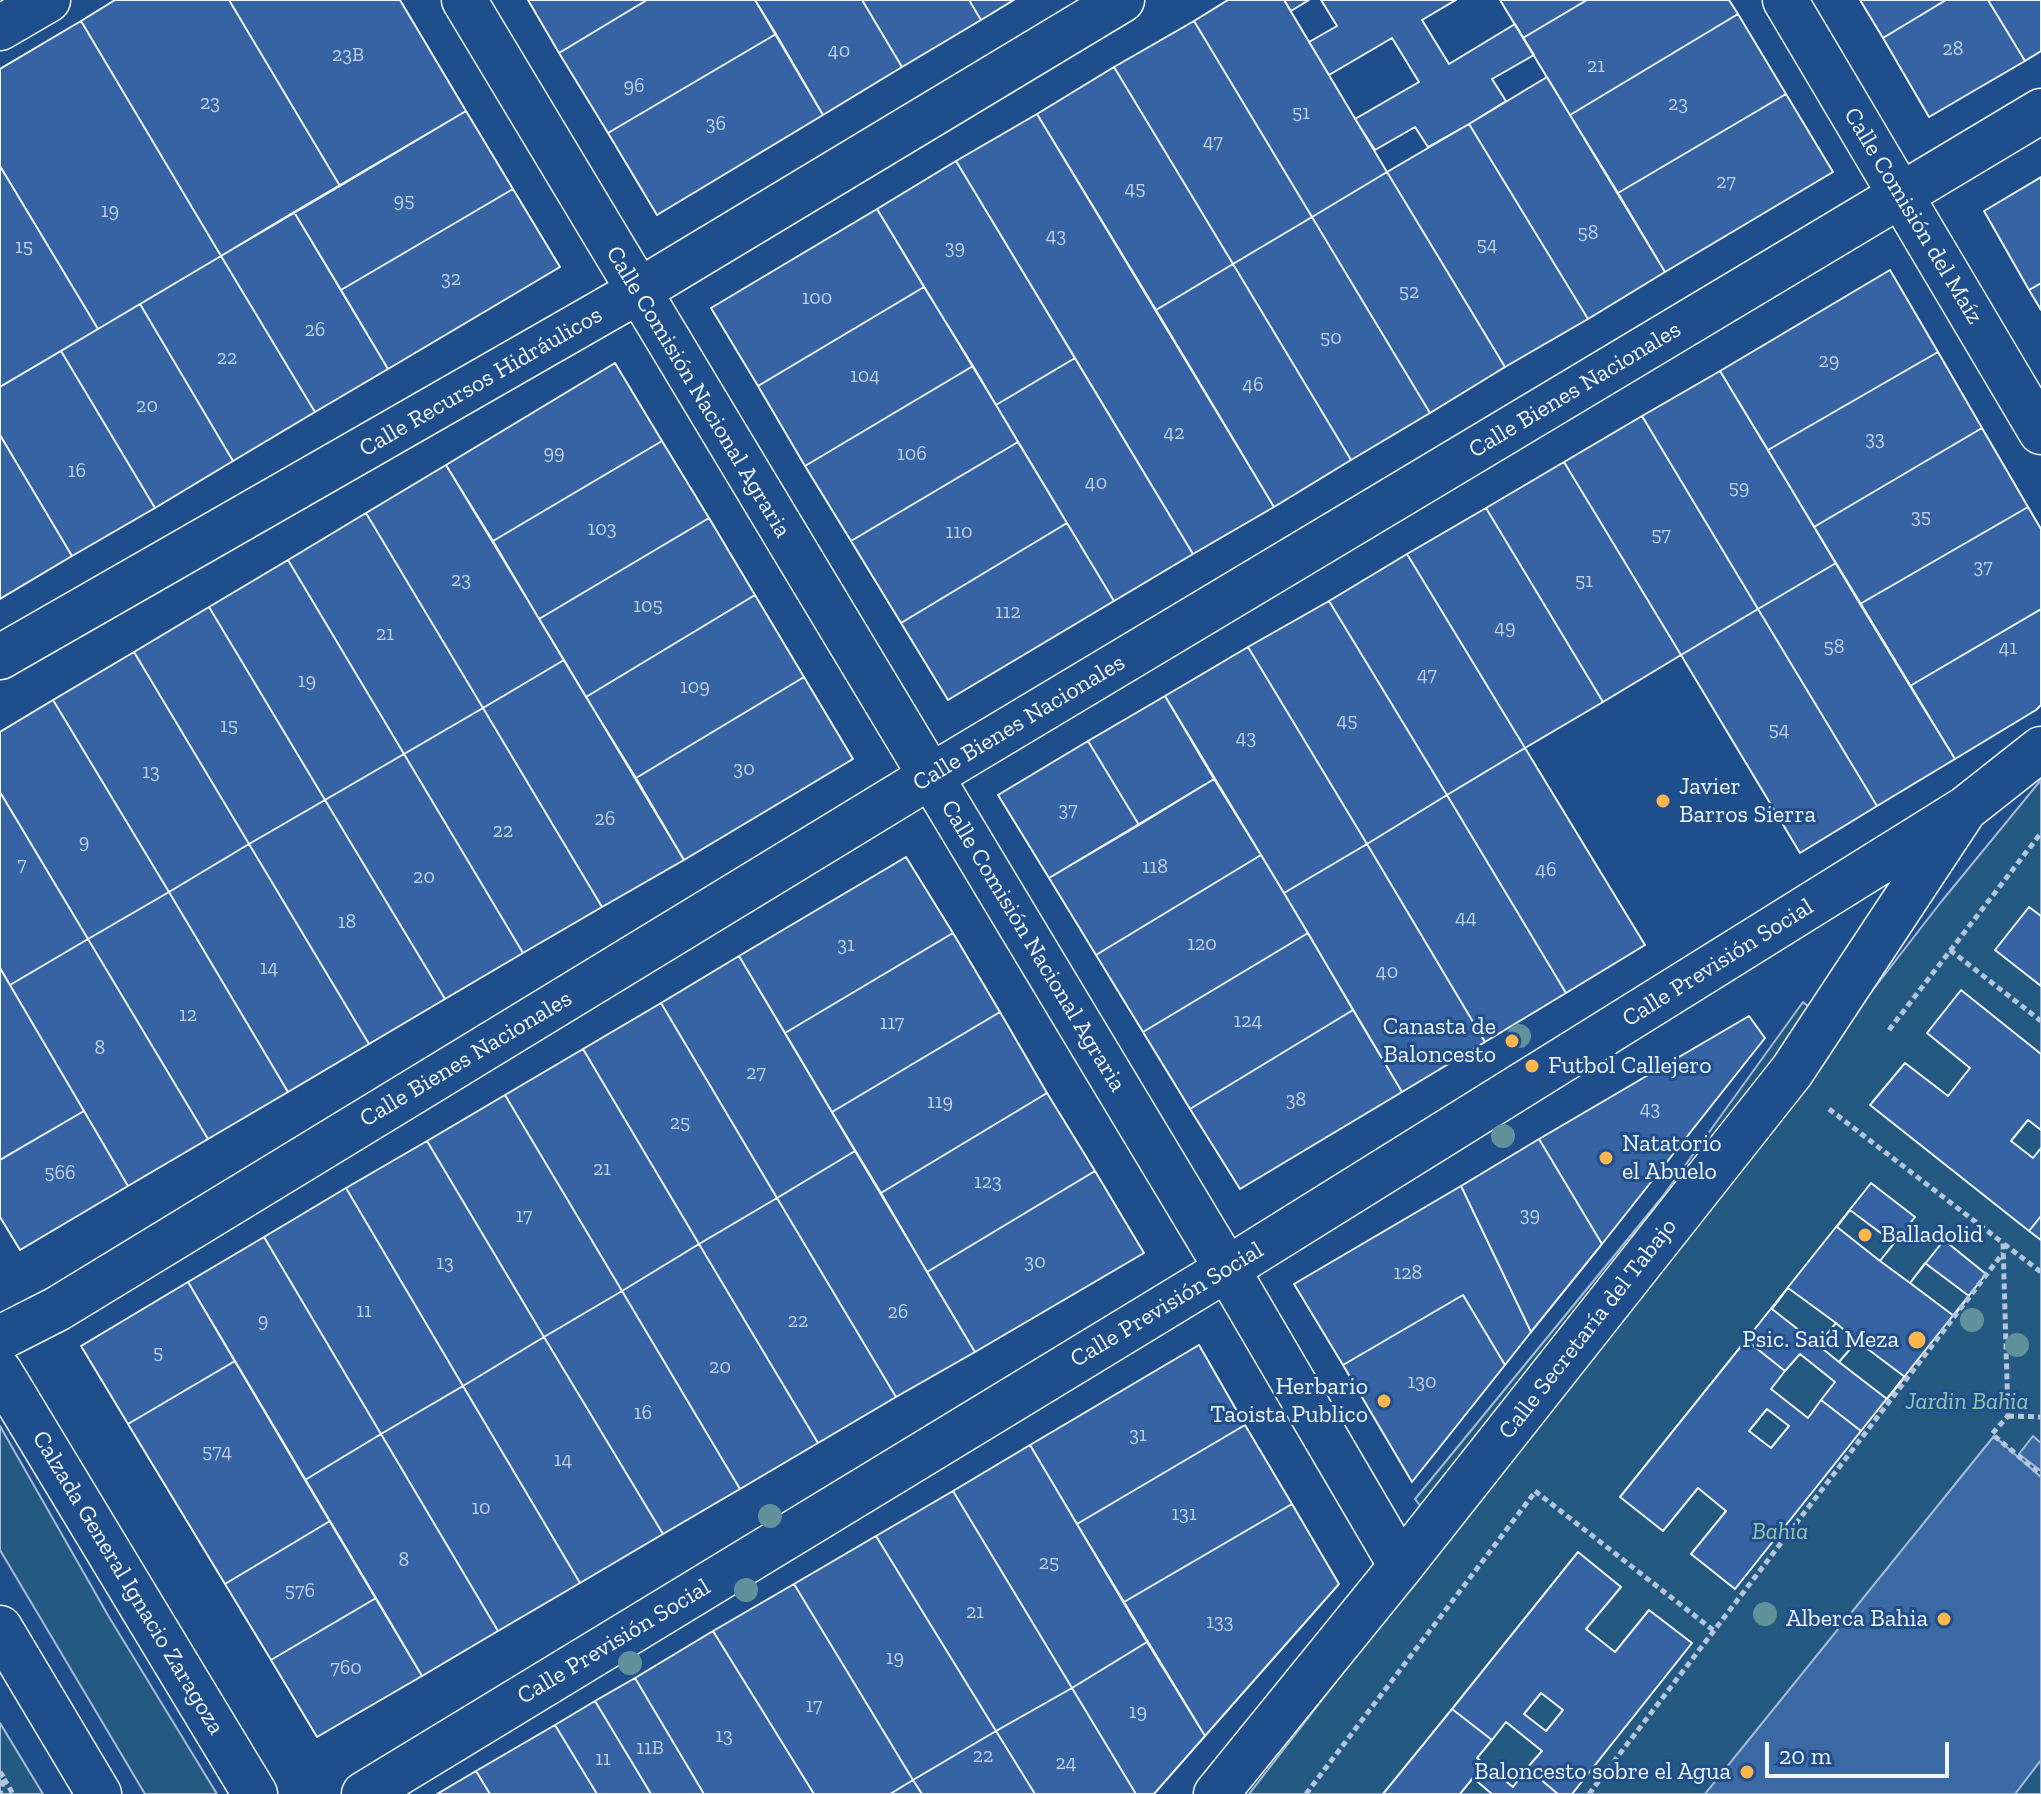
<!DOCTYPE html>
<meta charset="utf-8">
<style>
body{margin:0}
#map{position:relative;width:2041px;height:1794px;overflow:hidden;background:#1f4e8c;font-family:"Zilla Slab",serif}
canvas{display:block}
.scale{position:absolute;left:1765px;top:1742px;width:184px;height:36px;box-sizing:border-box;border:4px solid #f2f6ff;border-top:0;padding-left:10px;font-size:24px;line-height:28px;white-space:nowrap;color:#f2f6ff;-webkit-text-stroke:6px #1f4e8c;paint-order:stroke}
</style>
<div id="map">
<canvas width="2041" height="1794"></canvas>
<div class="scale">20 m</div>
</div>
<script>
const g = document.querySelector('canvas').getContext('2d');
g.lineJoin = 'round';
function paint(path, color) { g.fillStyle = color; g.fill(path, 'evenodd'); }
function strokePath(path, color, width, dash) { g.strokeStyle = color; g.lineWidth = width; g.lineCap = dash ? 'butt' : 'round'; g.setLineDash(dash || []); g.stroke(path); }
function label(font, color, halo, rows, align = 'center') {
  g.font = font + ' "Zilla Slab",serif'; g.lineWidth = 6; g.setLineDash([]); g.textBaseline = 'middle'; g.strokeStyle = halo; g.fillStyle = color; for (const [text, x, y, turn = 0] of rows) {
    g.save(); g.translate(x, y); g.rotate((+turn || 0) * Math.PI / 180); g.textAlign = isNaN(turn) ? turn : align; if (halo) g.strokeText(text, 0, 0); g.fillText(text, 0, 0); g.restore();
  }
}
const green = new Path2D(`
 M2041,780v1014h-792l692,-892z
 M1803,1002l25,22 -388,508 -25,-33 248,-303z
 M0,1426l109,191 108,177h-72l-145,-244z
 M0,1723l43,71h-43z`);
const water = new Path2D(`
 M1994,1436l47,41v283l-26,34h-310z
 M2033,1436l8,7v28l-22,-17z`);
const building = new Path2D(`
 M115,0h114l111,186 -119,70 -140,-235z
 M229,0h171l66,111 -126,75z
 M528,0h119l-88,53z
 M647,0h108l21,34 -168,99 -49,-80z
 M755,0h107l40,67 -79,48z
 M862,0h107l12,20 -79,47z
 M969,0h45l-33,20z
 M1228,0h56l103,172 -75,45 -118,-196z
 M1284,0h25l-18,11z
 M1321,0h135l-34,20 27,44 66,-40 19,31 -42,24 14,22 -37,23 -41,23 -13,-20 -40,23 -20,-31 64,-37 -27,-44 -63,37 -20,-33 28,-16z
 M1500,0h87l-64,38z
 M1587,0h142l9,14 -168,101 -47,-77z
 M1860,0h86l-63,38z
 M1946,0h42l37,61 -96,56 -46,-79z
 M1988,0h53v51l-16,10z
 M1738,14l48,80 -168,99 -48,-78z
 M81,21l140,235 -123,73 -98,-163v-97z
 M1194,21l118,196 -79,47 -119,-197z
 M776,34l47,81 -166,100 -49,-82z
 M1114,67l119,197 -77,46 -119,-196z
 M1547,77l118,195 -77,47 -119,-195z
 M1786,94l47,78 -168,100 -47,-79z
 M466,111l47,78 -172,101 -47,-78z
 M1037,114l237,393 -81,47 -237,-393z
 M1469,124l119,195 -83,48 -118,-195z
 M956,161l119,197 -79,47 -119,-196z
 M0,166l98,163 -98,58z
 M1387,172l118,195 -75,46 -118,-196z
 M2041,177v106l-12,7 -45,-79z
 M513,189l47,78 -172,102 -47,-79z
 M877,209l47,78 -166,99 -47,-78z
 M294,212l94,157 -73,43 -94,-156z
 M1312,217l118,196 -79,47 -118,-196z
 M221,256l94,156 -82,49 -93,-157z
 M1233,264l118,196 -77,47 -118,-197z
 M1890,270l48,82 -170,98 -48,-79z
 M2041,283v27l-12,-20z
 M924,287l49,79 -168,100 -47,-80z
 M140,304l93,157 -78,47 -94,-157z
 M61,351l94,157 -83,48 -72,-121v-48z
 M1938,352l44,76 -168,99 -46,-77z
 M1075,358l118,196 -79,47 -118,-196z
 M615,363l47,78 -169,100 -47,-76z
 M973,366l45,76 -167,99 -46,-75z
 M1720,371l116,192 -78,46 -116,-193z
 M1642,416l116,193 -77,46 -117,-193z
 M1982,428l46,79 -168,97 -46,-77z
 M0,435l72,121 -72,43z
 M662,441l47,77 -170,101 -46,-78z
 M1018,442l49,81 -166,100 -50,-82z
 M1564,462l117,193 -78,47 -117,-194z
 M446,465l118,195 -81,48 -117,-195z
 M2028,507l13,22v80l-131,77 -50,-82z
 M1486,508l117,194 -78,46 -118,-194z
 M366,513l117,195 -79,46 -116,-194z
 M709,518l46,77 -169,102 -47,-78z
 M1067,523l47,78 -166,99 -47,-77z
 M1407,554l118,194 -78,47 -118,-194z
 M288,560l116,194 -79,46 -116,-193z
 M1836,563l119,196 -78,47 -119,-197z
 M755,595l49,82 -168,101 -50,-81z
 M1329,601l118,194 -80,49 -119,-197z
 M209,607l116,193 -76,44 -115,-192z
 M1758,609l119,197 -77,47 -119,-198z
 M2041,609v96l-5,5 -81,49 -45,-73z
 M1248,647l119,197 -83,49 -119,-197z
 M134,652l115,192 -80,48 -116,-192z
 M564,660l120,200 -82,47 -119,-199z
 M804,677l49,82 -169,101 -48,-82z
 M1165,696l49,83 -75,46 -51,-84z
 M53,700l116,192 -81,47 -88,-147v-60z
 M483,708l119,199 -79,46 -119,-199z
 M1088,741l51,84 -90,53 -51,-83z
 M1525,748l120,197 -79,48 -119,-198z
 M404,754l119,199 -78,46 -120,-199z
 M1214,779l47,76 -165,100 -47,-77z
 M0,792l88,147 -78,46 -10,-17z
 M1447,795l119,198 -81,49 -118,-198z
 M325,800l120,199 -76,45 -120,-200z
 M249,844l120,200 -81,48 -119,-200z
 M1367,844l118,198 -83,50 -118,-199z
 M1261,855l47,78 -165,99 -47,-77z
 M906,857l47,76 -168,100 -46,-77z
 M169,892l119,200 -80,47 -120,-200z
 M2029,907l12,9v70l-46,-36z
 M953,933l47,79 -168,100 -47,-79z
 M1308,933l45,77 -163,99 -47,-77z
 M88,939l120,200 -80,47 -118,-201z
 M739,956l116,195 -78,47 -116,-195z
 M0,968l84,143 -84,49z
 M1961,990l80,64v76l-13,-10 -17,21 22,17 8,-10v68l-12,15 -159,-126 35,-42 43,33 22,-28 -43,-35z
 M661,1003l116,195 -78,46 -116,-195z
 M1353,1010l49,82 -162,97 -50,-80z
 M1000,1012l47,81 -166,100 -49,-81z
 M1749,1016l16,22 -163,206 -63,-105z
 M583,1049l116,195 -77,47 -117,-196z
 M1047,1093l48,78 -168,101 -46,-79z
 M505,1095l117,196 -78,46 -117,-196z
 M84,1111l44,75 -108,64 -20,-33v-57z
 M1539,1139l63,105 -71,88 -70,-146z
 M427,1141l117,196 -81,49 -117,-198z
 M855,1151l120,201 -79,45 -119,-199z
 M1095,1171l49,82 -169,99 -48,-80z
 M1871,1183l44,34 -35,44 30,22 34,-43 42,34 -125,157 -40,-31 14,-18 -35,-28 -15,17 -39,-31zM1836,1323l21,18 -18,21 -21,-17z
 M1461,1186l70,146 -26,33 -42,-70 -120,70 -49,-81z
 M346,1188l117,198 -82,48 -117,-197z
 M777,1198l119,199 -78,46 -119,-199z
 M1850,1210l44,33 -14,18 -43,-34z
 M2041,1216v24l-12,-9z
 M264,1237l117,197 -76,46 -117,-198z
 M699,1244l119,199 -78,46 -118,-198z
 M1925,1263l44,33 -15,20 -44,-33z
 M188,1282l47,79 -107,63 -47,-78z
 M1788,1288l48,35 -18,22 -46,-36z
 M622,1291l118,198 -77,45 -119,-197z
 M1463,1295l42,70 -93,117 -69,-117z
 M544,1337l119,197 -83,49 -117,-197z
 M1746,1340l39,31 -14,18 37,29 13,-18 40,31 -126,158 -44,-35 35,-43 -28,-23 -35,43 -43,-34zM1767,1409l22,17 -18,22 -22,-17z
 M1857,1341l48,36 -18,22 -48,-37z
 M1199,1345l46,80 -168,99 -47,-79z
 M235,1361l95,160 -105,63 -97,-160z
 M463,1386l117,197 -82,48 -117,-197z
 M1245,1425l47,79 -168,98 -47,-78z
 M381,1434l117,197 -76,45 -117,-196z
 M1030,1445l117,197 -75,46 -119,-197z
 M953,1491l119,197 -76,43 -120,-195z
 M1292,1504l47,80 -134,152 -81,-134z
 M330,1521l46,77 -105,62 -46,-76z
 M876,1536l120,195 -83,49 -119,-196z
 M1578,1552l43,35 -35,42 29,23 34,-42 43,33 -120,151h-14l-31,-26 15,-17 -36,-29 -14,18 -40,-31zM1541,1693l22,17 -17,21 -22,-17z
 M794,1584l119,196 -23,14h-76l-101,-163z
 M376,1598l46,78 -105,61 -46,-77z
 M713,1631l101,163h-110l-69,-116z
 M1147,1642l58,94 -51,58h-18l-64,-106z
 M635,1678l69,116h-53l-56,-93z
 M1072,1688l64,106h-101l-39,-63z
 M595,1701l56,93h-54l-42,-69z
 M1452,1709l40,31 -15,18 36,29 14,-19 31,26h-66l-19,-16 -13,16h-77z
 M555,1725l42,69h-107l-14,-23z
 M996,1731l39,63h-113l-9,-14z
 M476,1771l14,23h-53z
 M913,1780l9,14h-32z`);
const path = new Path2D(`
 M1950,950l91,71
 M1889,1030l152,-197
 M1829,1109l174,134 5,173 -16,18 49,41
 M2004,1244l37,28
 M2008,1416l33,1
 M1535,1491l178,139
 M0,1772l4,6 -4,16
 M4,1779l9,15
 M1306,1794l229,-302
 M1589,1794l414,-541`);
const minor = new Path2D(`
 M464,0l763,1269 174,297
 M1785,0l256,432
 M0,657l637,-365 485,-292
 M0,1338l57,-29 874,-533 1110,-665
 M364,1794l863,-525 738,-460
 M1216,1794l185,-228 391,-495 173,-262 76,-60`);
const major = new Path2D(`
 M0,28l48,-28
 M0,1372l255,422
 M0,1628l99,166`);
const trees = [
 [1519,1036],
 [1503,1136],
 [1972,1320],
 [2017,1345],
 [770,1516],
 [746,1590],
 [1765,1614],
 [630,1663]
];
const markers = [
 [1663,801,8,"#ffb74d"],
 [1512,1041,8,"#ffb74d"],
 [1532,1066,8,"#ffb74d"],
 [1606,1158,8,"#ffb74d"],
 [1865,1235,8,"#ffb74d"],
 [1917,1340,10,"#ffb74d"],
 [1384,1401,8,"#ffb74d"],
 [1944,1619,8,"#ffb74d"],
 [1747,1772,8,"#ffb74d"]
];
const numberNames = [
 ["28",1953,49],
 ["40",839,51],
 ["23B",348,55],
 ["21",1596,66],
 ["96",634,86],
 ["23",210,103],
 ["23",1678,104],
 ["51",1301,113],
 ["36",716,124],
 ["47",1213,142],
 ["27",1726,182],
 ["45",1135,189],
 ["95",404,201],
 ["19",110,211],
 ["58",1588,233],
 ["43",1056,236],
 ["54",1487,245],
 ["15",24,247],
 ["39",955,248],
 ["32",451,279],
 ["52",1409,292],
 ["100",817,298],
 ["26",315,330],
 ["50",1331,338],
 ["22",227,358],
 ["29",1829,361],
 ["104",865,376],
 ["46",1253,385],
 ["20",147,406],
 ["42",1174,433],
 ["33",1875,439],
 ["99",554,453],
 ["106",912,454],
 ["16",77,471],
 ["40",1096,483],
 ["59",1739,488],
 ["35",1921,517],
 ["103",602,529],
 ["110",959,532],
 ["57",1661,535],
 ["37",1983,567],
 ["23",461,580],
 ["51",1584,581],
 ["105",648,606],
 ["112",1008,612],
 ["49",1505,628],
 ["21",385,634],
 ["58",1834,647],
 ["41",2008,648],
 ["47",1427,675],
 ["19",307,681],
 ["109",695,687],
 ["45",1347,721],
 ["15",229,726],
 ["54",1779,730],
 ["43",1246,738],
 ["30",744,769],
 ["13",151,772],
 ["37",1068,810],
 ["26",605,819],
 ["22",503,831],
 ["9",84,842],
 ["7",22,865],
 ["118",1155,867],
 ["46",1546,870],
 ["20",424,877],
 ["44",1466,918],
 ["18",347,922],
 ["120",1202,944],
 ["31",846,945],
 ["14",269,968],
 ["40",1387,972],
 ["12",188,1015],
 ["124",1248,1021],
 ["117",892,1023],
 ["8",100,1048],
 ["27",756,1073],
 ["38",1296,1100],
 ["119",940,1102],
 ["43",1650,1109],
 ["25",680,1123],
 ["21",602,1169],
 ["566",60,1173],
 ["123",988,1182],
 ["39",1530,1215],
 ["17",524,1216],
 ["30",1035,1262],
 ["13",445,1263],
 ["128",1408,1273],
 ["11",364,1311],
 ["26",898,1312],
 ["9",263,1321],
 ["22",798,1321],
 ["5",158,1353],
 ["20",720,1367],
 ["130",1422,1382],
 ["16",643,1413],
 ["31",1138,1435],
 ["574",217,1452],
 ["14",563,1460],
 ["10",481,1508],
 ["131",1184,1514],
 ["8",404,1560],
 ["25",1049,1563],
 ["576",300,1591],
 ["21",975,1612],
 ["133",1220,1622],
 ["19",895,1658],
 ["760",346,1668],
 ["17",814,1706],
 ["19",1138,1712],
 ["13",724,1736],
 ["11B",650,1748],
 ["22",983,1756],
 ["11",603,1759],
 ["24",1066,1763]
];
const streetNames = [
 ["Calle Comisión del Maíz",1913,216,59],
 ["Calle Recursos Hidráulicos",481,382,-30],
 ["Calle Bienes Nacionales",1575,390,-31],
 ["Calle Comisión Nacional Agraria",698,392,59],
 ["Calle Bienes Nacionales",1019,723,-31],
 ["Calle Comisión Nacional Agraria",1033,946,59],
 ["Calle Previsión Social",1718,963,-32],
 ["Calle Bienes Nacionales",466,1059,-31],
 ["Calle Previsión Social",1167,1305,-31],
 ["Calle Secretaría del Tabajo",1588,1329,-52],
 ["Calzada General Ignacio Zaragoza",128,1583,59],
 ["Calle Previsión Social",614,1642,-31]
];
const poiNames = [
 ["Javier",1679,787,"left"],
 ["Barros Sierra",1679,815,"left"],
 ["Canasta de",1496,1027],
 ["Baloncesto",1496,1055],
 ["Futbol Callejero",1548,1066,"left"],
 ["Natatorio",1622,1144,"left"],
 ["el Abuelo",1622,1172,"left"],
 ["Balladolid",1881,1235,"left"],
 ["Psic. Said Meza",1899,1340],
 ["Herbario",1368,1387],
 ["Taoista Publico",1368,1415],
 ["Alberca Bahia",1928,1619],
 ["Baloncesto sobre el Agua",1731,1772]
];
const parkNames = [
 ["Jardin Bahia",1967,1402],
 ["Bahia",1780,1532]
];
paint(green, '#245a82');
strokePath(green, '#a8bbd7', 2);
paint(water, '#3b69a3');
strokePath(water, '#a8bbd7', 2);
paint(building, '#3563a3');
strokePath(building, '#f2f6ff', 2);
strokePath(minor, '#f2f6ff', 47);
strokePath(major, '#f2f6ff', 47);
strokePath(path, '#b3c4dc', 5, [6, 4]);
strokePath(minor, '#1f4e8c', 44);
strokePath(major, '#1f4e8c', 44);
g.fillStyle = '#61919a';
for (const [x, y] of trees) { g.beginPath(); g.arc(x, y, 12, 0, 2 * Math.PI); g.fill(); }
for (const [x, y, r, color] of markers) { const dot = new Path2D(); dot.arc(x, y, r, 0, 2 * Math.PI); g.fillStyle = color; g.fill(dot); strokePath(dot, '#1f4e8c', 3); }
label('20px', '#c3d1e8', null, numberNames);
label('24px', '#f2f6ff', '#1f4e8c', streetNames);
label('24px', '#f2f6ff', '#1f4e8c', poiNames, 'right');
label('italic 24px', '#97c8a6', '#1f4e8c', parkNames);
</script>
